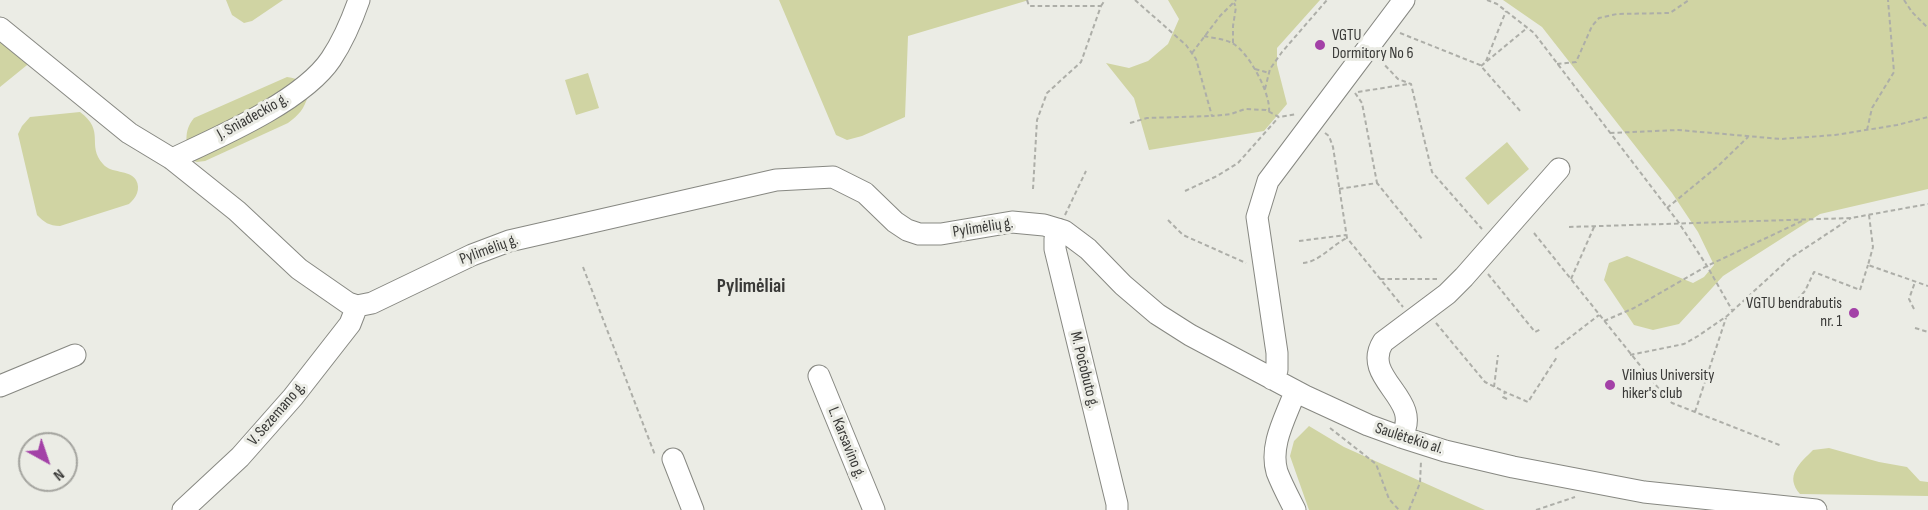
<!DOCTYPE html>
<meta charset="utf-8">
<style>
body{margin:0}
#map{position:relative;width:1928px;height:510px;overflow:hidden;background:#ebece5;font-family:"Sofia Sans Condensed",sans-serif}
canvas{display:block}
.north{position:absolute;left:18px;top:432px;width:60px;height:60px;box-sizing:border-box;background:#ebece5;border:2px solid #a4a49f;border-radius:50%;rotate:140deg;font-size:16px;font-weight:700;line-height:24px;text-align:center;color:#393937}
.north::after{content:'';display:block;margin:auto;width:21px;height:27px;background:#a341a7;clip-path:polygon(50% 0,100% 100%,50% 72%,0 100%)}
</style>
<div id="map">
<canvas width="1928" height="510"></canvas>
<div class="north">N</div>
</div>
<script>
const g = document.querySelector('canvas').getContext('2d');
g.lineJoin = 'round';
function paint(path, color) { g.fillStyle = color; g.fill(path, 'evenodd'); }
function strokePath(path, color, width, dash) { g.strokeStyle = color; g.lineWidth = width; g.lineCap = dash ? 'butt' : 'round'; g.setLineDash(dash || []); g.stroke(path); }
function label(font, color, halo, rows, align = 'center') {
  g.font = font + ' "Sofia Sans Condensed",sans-serif'; g.lineWidth = 6; g.setLineDash([]); g.textBaseline = 'middle'; g.strokeStyle = halo; g.fillStyle = color; for (const [text, x, y, turn = 0] of rows) {
    g.save(); g.translate(x, y); g.rotate((+turn || 0) * Math.PI / 180); g.textAlign = isNaN(turn) ? turn : align; if (halo) g.strokeText(text, 0, 0); g.fillText(text, 0, 0); g.restore();
  }
}
const green = new Path2D(`
 M226,0h57l-31,21 -8,2 -12,-8z
 M779,0h250l-121,36 -3,81 -43,19 -15,4 -11,-5z
 M1168,0h152l-43,48v17l10,39 -23,27 -115,19 -15,-52 -28,-35 23,5 19,-7 20,-17 11,-25z
 M1503,0h425v189l-108,25 -97,62 -44,48 -26,6 -19,-5 -30,-45 5,-17 18,-7 66,27 11,-6 10,-12 -16,-33 -26,-39 -130,-166z
 M0,36l32,25 -32,26z
 M588,73l11,35 -23,7 -11,-35z
 M287,77c13,1 16,8 21,19 -4,13 -9,19 -20,27l-83,38 -8,1 -6,-2c-5,-15 -8,-29 3,-42z
 M80,112c26,19 6,33 23,52 8,10 26,5 33,16 5,9 0,18 -7,24l-69,22c-11,0 -16,-4 -23,-11l-19,-81 4,-8 8,-9z
 M1507,142l22,27 -41,36 -23,-27z
 M1309,426l35,21 141,63h-176l-19,-54 4,-15z
 M1829,448l50,14 28,5 13,14 8,1v14l-128,-2c-16,-18 0,-31 13,-44z`);
const path = new Path2D(`
 M1027,0l2,6h72l-20,56 -34,31 -10,27 -4,69
 M1135,0l51,45 10,14 16,57 19,-2 14,-5 21,1 13,7 18,-3
 M1487,0l10,4 37,29 145,190 28,43 25,44
 M1904,0l8,12 16,16
 M1101,6l4,-6
 M1400,33l80,32 42,48
 M1204,36c9,2 20,3 28,7 17,9 39,51 37,69
 M1233,43v-17l3,-19 -2,-4
 M1192,53l28,-37 16,-16
 M1380,60l18,19 13,5 21,88 50,57
 M1486,61l20,-50
 M1557,64l19,-2 16,-36 7,-8 18,-4 53,-1 19,-13
 M1481,66l46,-38
 M1255,69l14,4
 M1265,89l5,-20 12,-17 45,-52
 M1358,92l50,-8
 M1355,93l7,10 15,80
 M1130,123l17,-5 65,-2
 M1867,130l5,-22 22,-36 -6,-72
 M1325,133l4,3 4,11 14,91 56,69
 M1610,133l68,-3 103,9 54,-4 62,-10 31,-8
 M1339,189l38,-6 46,57
 M1185,191l32,-15 21,-13 40,-45
 M1667,208l51,-42 30,-29
 M1065,215l21,-44
 M1869,215l4,32 -5,18 60,21
 M1168,220l15,15 63,28
 M1569,227l282,-9 77,-14
 M1534,233l133,166 5,4 110,43
 M1299,241l47,-6
 M1303,263c16,-1 29,-18 44,-25
 M583,267l72,188
 M1488,274l47,58 6,-3
 M1380,279h57
 M1571,279l23,-52
 M1797,300l8,-9 9,-19 46,18 8,-25
 M1914,309l-5,-10 6,-17
 M1604,321l30,-13 73,-42 95,-45
 M1436,323l49,59 20,10
 M1915,328l13,4
 M1555,349l44,-34
 M1630,355l54,-11 14,-8 29,-20 62,-57 62,-41
 M1494,387l4,-32
 M1507,399l-4,-2 2,-5 23,10 29,-45
 M1695,412l31,-94
 M1330,428l46,36 13,35 10,11
 M1409,510l11,-27 1,-22
 M1536,510l39,-13`);
const minor = new Path2D(`
 M0,28l129,105 43,26 65,52 62,58 49,34 9,3 15,-3 100,-48 37,-14 267,-61 57,-3 32,16 30,29 12,8 12,4h22l71,-12 32,3 20,6 24,18 35,36 34,29 33,21 115,61 63,29 33,12 44,14 68,16 131,25 172,18
 M172,159c47,-22 131,-58 159,-100 12,-18 21,-39 28,-59
 M1058,229l-3,10v10l62,255v6
 M819,376l55,134
 M1272,379l5,-9v-17l-20,-136 11,-36 136,-181
 M0,386l75,-31
 M1401,437c24,-38 -41,-58 -18,-95l64,-48 17,-17 95,-108
 M673,459l20,51
 M183,510l57,-53 53,-60 57,-73 7,-18
 M1295,510c-6,-12 -13,-25 -18,-38 -8,-27 9,-55 18,-80`);
const markers = [
 [1320,45,6,"#a341a7"],
 [1854,313,6,"#a341a7"],
 [1610,385,6,"#a341a7"]
];
const poiNames = [
 ["VGTU",1332,36],
 ["Dormitory No 6",1332,54],
 ["VGTU bendrabutis",1842,304,"right"],
 ["nr. 1",1842,322,"right"],
 ["Vilnius University",1622,376],
 ["hiker's club",1622,394]
];
const streetNames = [
 ["J. Sniadeckio g.",253,117,-29],
 ["Pylimėlių g.",983,228,-9],
 ["Pylimėlių g.",489,250,-20],
 ["M. Počobuto g.",1084,370,76],
 ["V. Sezemano g.",277,414,-49],
 ["Saulėtekio al.",1409,439,18],
 ["L. Karsavino g.",846,443,68]
];
const quarterNames = [
 ["Pylimėliai",751,287]
];
paint(green, '#d0d4a3');
strokePath(minor, '#878882', 23);
strokePath(path, '#adaea8', 2, [4.5, 3]);
strokePath(minor, '#fff', 21);
for (const [x, y, r, color] of markers) { const dot = new Path2D(); dot.arc(x, y, r, 0, 2 * Math.PI); g.fillStyle = color; g.fill(dot); strokePath(dot, '#ebece5', 2); }
label('16px', '#393937', '#ebece5', poiNames, 'left');
label('16px', '#393937', '#ebece5', streetNames);
label('bold 20px', '#393937', '#ebece5', quarterNames);
</script>
